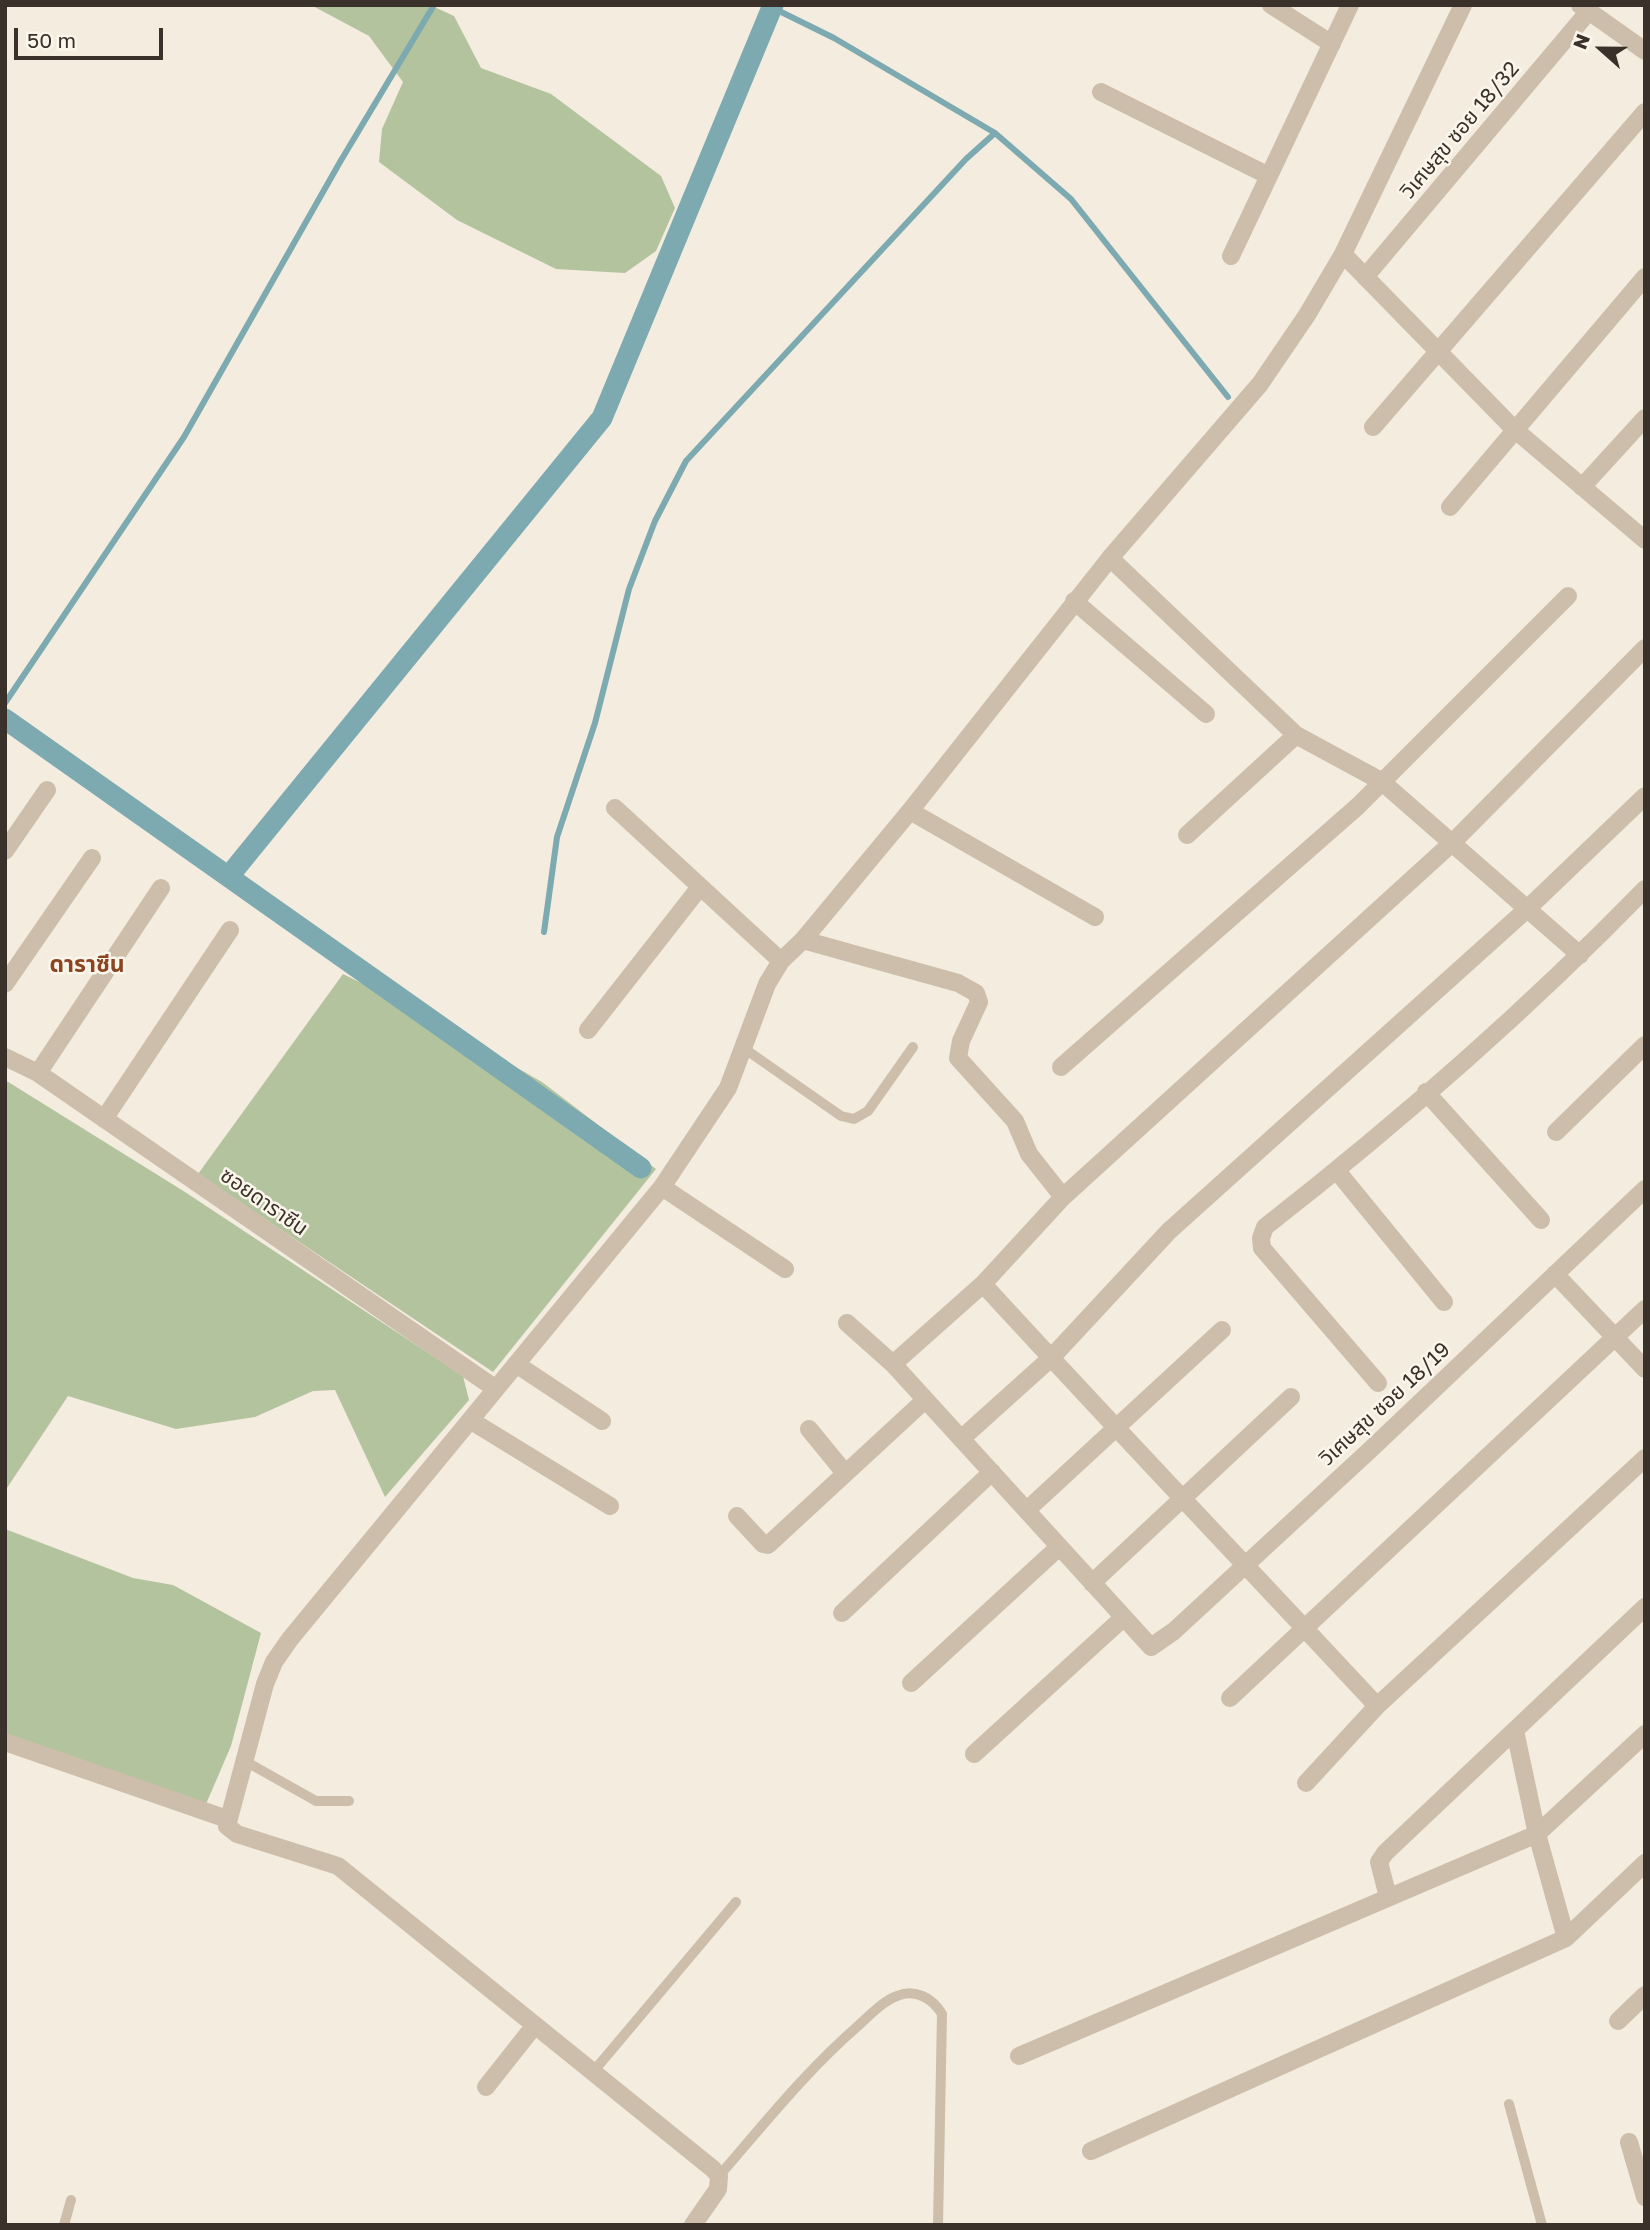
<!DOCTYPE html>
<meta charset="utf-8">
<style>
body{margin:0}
#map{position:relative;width:1650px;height:2230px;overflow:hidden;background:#f3ecdf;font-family:"Golos Text",sans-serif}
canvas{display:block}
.frame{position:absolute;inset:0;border:7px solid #3a312a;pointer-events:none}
.north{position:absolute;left:1566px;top:14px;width:70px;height:70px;-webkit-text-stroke:5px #fbf6ec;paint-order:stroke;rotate:291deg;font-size:19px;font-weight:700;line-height:28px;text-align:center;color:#3a312a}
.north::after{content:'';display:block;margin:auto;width:24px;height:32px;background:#3a312a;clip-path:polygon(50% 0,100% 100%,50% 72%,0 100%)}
.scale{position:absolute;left:14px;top:28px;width:149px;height:32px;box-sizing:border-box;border:4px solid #3a312a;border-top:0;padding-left:9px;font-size:21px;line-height:24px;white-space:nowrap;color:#3a312a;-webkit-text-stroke:5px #fbf6ec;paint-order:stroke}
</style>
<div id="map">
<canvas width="1650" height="2230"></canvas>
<div class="frame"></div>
<div class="north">N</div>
<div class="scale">50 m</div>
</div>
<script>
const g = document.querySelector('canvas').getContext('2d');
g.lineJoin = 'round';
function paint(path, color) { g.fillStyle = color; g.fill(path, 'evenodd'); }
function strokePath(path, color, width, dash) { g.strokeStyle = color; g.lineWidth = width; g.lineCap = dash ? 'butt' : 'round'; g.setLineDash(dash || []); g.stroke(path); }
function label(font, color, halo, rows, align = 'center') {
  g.font = font + ' "Golos Text","Noto Sans Thai",sans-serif'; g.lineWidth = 5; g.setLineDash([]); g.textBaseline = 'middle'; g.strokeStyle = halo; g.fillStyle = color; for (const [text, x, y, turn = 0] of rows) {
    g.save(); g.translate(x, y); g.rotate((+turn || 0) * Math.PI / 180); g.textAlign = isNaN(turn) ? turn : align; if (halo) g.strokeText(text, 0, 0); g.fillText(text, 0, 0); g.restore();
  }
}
const green = new Path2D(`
 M311,5h119l24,11 27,52 70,26 110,82 14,32 -19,43 -31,22 -69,-4 -99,-49 -78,-58 3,-33 21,-47 -34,-46z
 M343,974l69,34 130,74 114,87 -163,203 -295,-198z
 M5,1080l180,112 278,184 6,24 -84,97 -50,-107 -22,1 -58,26 -79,12 -108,-33 -63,95z
 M5,1529l128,49 40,7 88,48 -30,113 -25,58 -201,-69z`);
const stream = new Path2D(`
 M767,5l67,33 161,95 76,66 157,198
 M5,703l179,-266 156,-275 94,-157
 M544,932l13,-95 38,-114 34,-134 26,-68 31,-60 280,-302 29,-26`);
const canal = new Path2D(`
 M5,719l636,449
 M229,876l373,-458 171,-413`);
const lane = new Path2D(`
 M742,1047l99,69 13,3 14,-8 45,-64
 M243,1760l73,41h33
 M593,2072l143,-170
 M1509,2104l33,121
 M719,2176c45,-52 88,-106 140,-151 11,-10 24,-24 38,-29 19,-8 36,3 45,18l-4,211
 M64,2225l7,-25`);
const street = new Path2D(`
 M1271,5l61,39
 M1580,5l65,46
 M1101,92l168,84
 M1343,254l171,175 131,111
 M1231,256l119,-251
 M1365,277l224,-266
 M1373,427l272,-315
 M1582,487l63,-69
 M1450,507l195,-230
 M1110,558l186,177 85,46 199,174
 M1074,601l132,113
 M1645,648l-192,194 -390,355 -80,87 -90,80 258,283 23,-16 196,-181 275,-261
 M615,808l166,153
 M910,811l185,106
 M1187,835l109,-100
 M5,851l42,-61
 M803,940l155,43 18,10 3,9 -18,39 -3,17 57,63 14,33 34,43
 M5,984l87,-126
 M588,1030l112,-143
 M5,1057l33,16 458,316
 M1061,1067l297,-261 210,-210
 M38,1073l123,-185
 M1426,1092l115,128
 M104,1119l126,-189
 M1556,1132l89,-87
 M1337,1171l107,131
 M662,1187l123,82
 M1555,1274l90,95
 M983,1284c130,142 263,281 394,422
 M847,1323l46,41
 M516,1364l86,57
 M1378,1383l-116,-135 -1,-10 4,-11c133,-104 262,-217 380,-338
 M470,1420l140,86
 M809,1429l36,44
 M961,1439l90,-81 118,-127 357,-321 119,-114
 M1028,1509l194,-179
 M737,1516l26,28 5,1 157,-145
 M1092,1583l199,-186
 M842,1613l150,-141
 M911,1683l148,-136
 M1230,1698l415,-389
 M5,1742l222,77
 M974,1754l149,-136
 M1306,1783l71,-77 268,-248
 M1388,1897l-9,-35 6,-9 260,-246
 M1566,1938l79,-75
 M1618,2021l27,-26
 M1019,2056l518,-222 108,-100
 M486,2087l49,-62
 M1629,2142l16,55
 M1091,2151l475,-213 -29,-104 -22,-103
 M693,2225l25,-36 1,-13 -6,-7 -375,-303 -101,-32 -10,-8 38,-142 9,-22 16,-23 372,-452 66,-99 39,-104 14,-23 22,-21 107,-129 200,-253 150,-174 47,-69 36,-61 120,-249`);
const streetNames = [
 ["วิเศษสุข ซอย 18/32",1460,130,-50],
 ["ซอยดาราซีน",264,1202,35],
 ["วิเศษสุข ซอย 18/19",1385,1404,-43]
];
const neighbourhoodNames = [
 ["ดาราซีน",87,965]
];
paint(green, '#b3c39e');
strokePath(stream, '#7daab1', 6);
strokePath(canal, '#7daab1', 21);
strokePath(lane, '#ccbeaa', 10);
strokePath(street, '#ccbeaa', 18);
label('21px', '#3a312a', '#fbf6ec', streetNames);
label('bold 23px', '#8b4521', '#fbf6ec', neighbourhoodNames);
</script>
